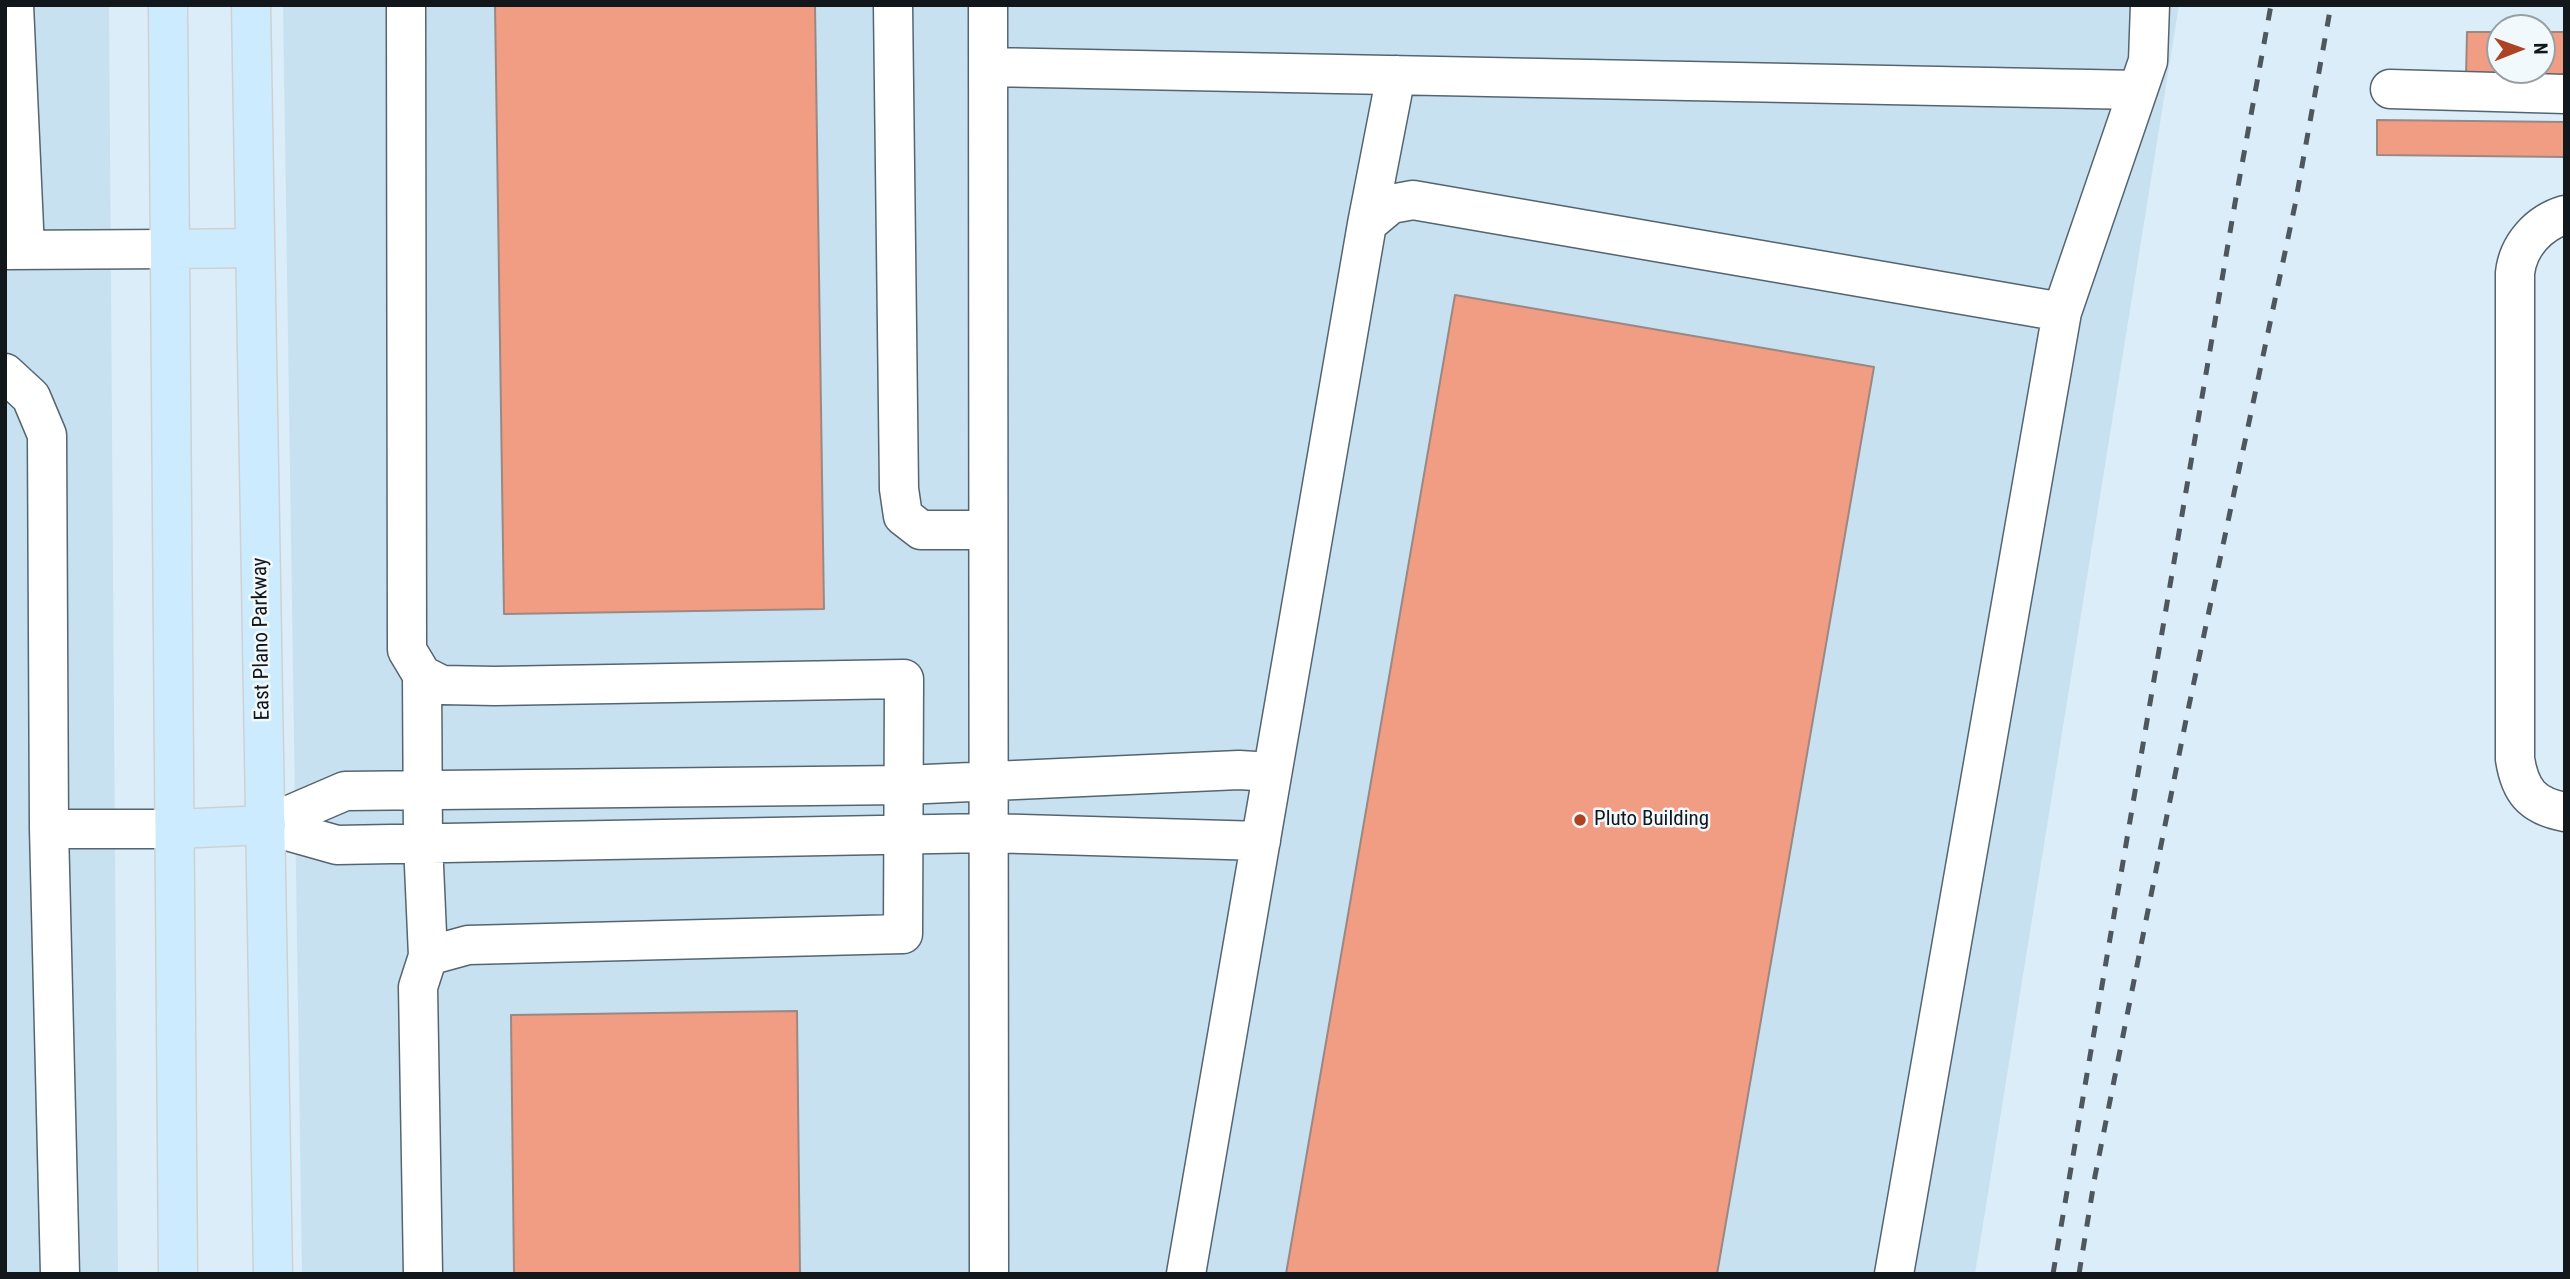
<!DOCTYPE html>
<style>
body{margin:0}
#map{position:relative;width:2570px;height:1279px;overflow:hidden;background:#dbedf9;font-family:"Roboto Condensed",sans-serif}
canvas{display:block}
.frame{position:absolute;inset:0;border:7px solid #11171b;pointer-events:none}
.north{position:absolute;left:2486px;top:14px;width:70px;height:70px;box-sizing:border-box;background:#f2f9fd;border:2px solid #989fa3;border-radius:50%;rotate:89deg;font-size:19px;font-weight:700;line-height:28px;text-align:center;color:#11171b}
.north::after{content:'';display:block;margin:auto;width:24px;height:32px;background:#ac4423;clip-path:polygon(50% 0,100% 100%,50% 72%,0 100%)}
</style>
<div id="map">
<canvas width="2570" height="1279"></canvas>
<div class="frame"></div>
<div class="north">N</div>
</div>
<script>
const g = document.querySelector('canvas').getContext('2d');
g.lineJoin = 'round';
function paint(path, color) { g.fillStyle = color; g.fill(path, 'evenodd'); }
function strokePath(path, color, width, dash) { g.strokeStyle = color; g.lineWidth = width; g.lineCap = dash ? 'butt' : 'round'; g.setLineDash(dash || []); g.stroke(path); }
function label(font, color, halo, rows, align = 'center') {
  g.font = font + ' "Roboto Condensed",sans-serif'; g.lineWidth = 5; g.setLineDash([]); g.textBaseline = 'middle'; g.strokeStyle = halo; g.fillStyle = color; for (const [text, x, y, turn = 0] of rows) {
    g.save(); g.translate(x, y); g.rotate((+turn || 0) * Math.PI / 180); g.textAlign = isNaN(turn) ? turn : align; if (halo) g.strokeText(text, 0, 0); g.fillText(text, 0, 0); g.restore();
  }
}
const built = new Path2D(`
 M5,5h104l9,1269h-113z
 M283,5h1896l-204,1269h-1673z`);
const building = new Path2D(`
 M495,5h320l9,604 -320,5z
 M2467,32h33v38h42v-38h23v45h-99z
 M2377,120l188,2v35l-188,-2z
 M1455,295l419,72 -157,907h-431z
 M797,1011l3,263h-286l-3,-259z`);
const minor = new Path2D(`
 M14,5l11,245
 M406,5l1,645 15,25 20,10 53,1 409,-7 -1,255 -435,11 -40,11 -10,31 5,287
 M893,5l6,484 4,27 18,14h67
 M988,5l1,1269
 M988,67l1150,23
 M2390,89l175,5
 M2565,215c-27,8 -47,31 -50,58v486c5,32 17,47 50,53
 M1367,224l29,-149
 M5,250l166,-1
 M5,373l26,24 16,38 2,394 11,445
 M422,675l1,168 5,113
 M266,825l79,-34 559,-6 335,-15 33,2
 M266,825l71,20 651,-12 273,8
 M49,829h126
 M1186,1274l181,-1050 24,-20 22,-4 649,112
 M1894,1274l168,-962 86,-251 2,-56`);
const major = new Path2D(`
 M168,5l10,1269
 M251,5l22,1269
 M171,249l84,-1
 M175,829l91,-4`);
const rail = new Path2D(`
 M2053,1274l182,-1071 36,-198
 M2079,1274l16,-98 92,-461 108,-510 36,-200`);
const markers = [
 [1580,820,7,"#ac4423"]
];
const streetNames = [
 ["East Plano Parkway",262,639,-91]
];
const poiNames = [
 ["Pluto Building",1594,820]
];
paint(built, '#c8e1f1');
paint(building, '#f09d84');
strokePath(building, '#9b8882', 2);
strokePath(minor, '#55656f', 41);
strokePath(major, '#cfd1d1', 41);
strokePath(minor, '#fff', 38);
strokePath(major, '#ccebfe', 38);
strokePath(rail, '#4d575d', 5, [12, 12]);
for (const [x, y, r, color] of markers) { const dot = new Path2D(); dot.arc(x, y, r, 0, 2 * Math.PI); g.fillStyle = color; g.fill(dot); strokePath(dot, '#f2f9fd', 2.5); }
label('21px', '#11171b', '#f2f9fd', streetNames);
label('21px', '#11171b', '#f2f9fd', poiNames, 'left');
</script>
